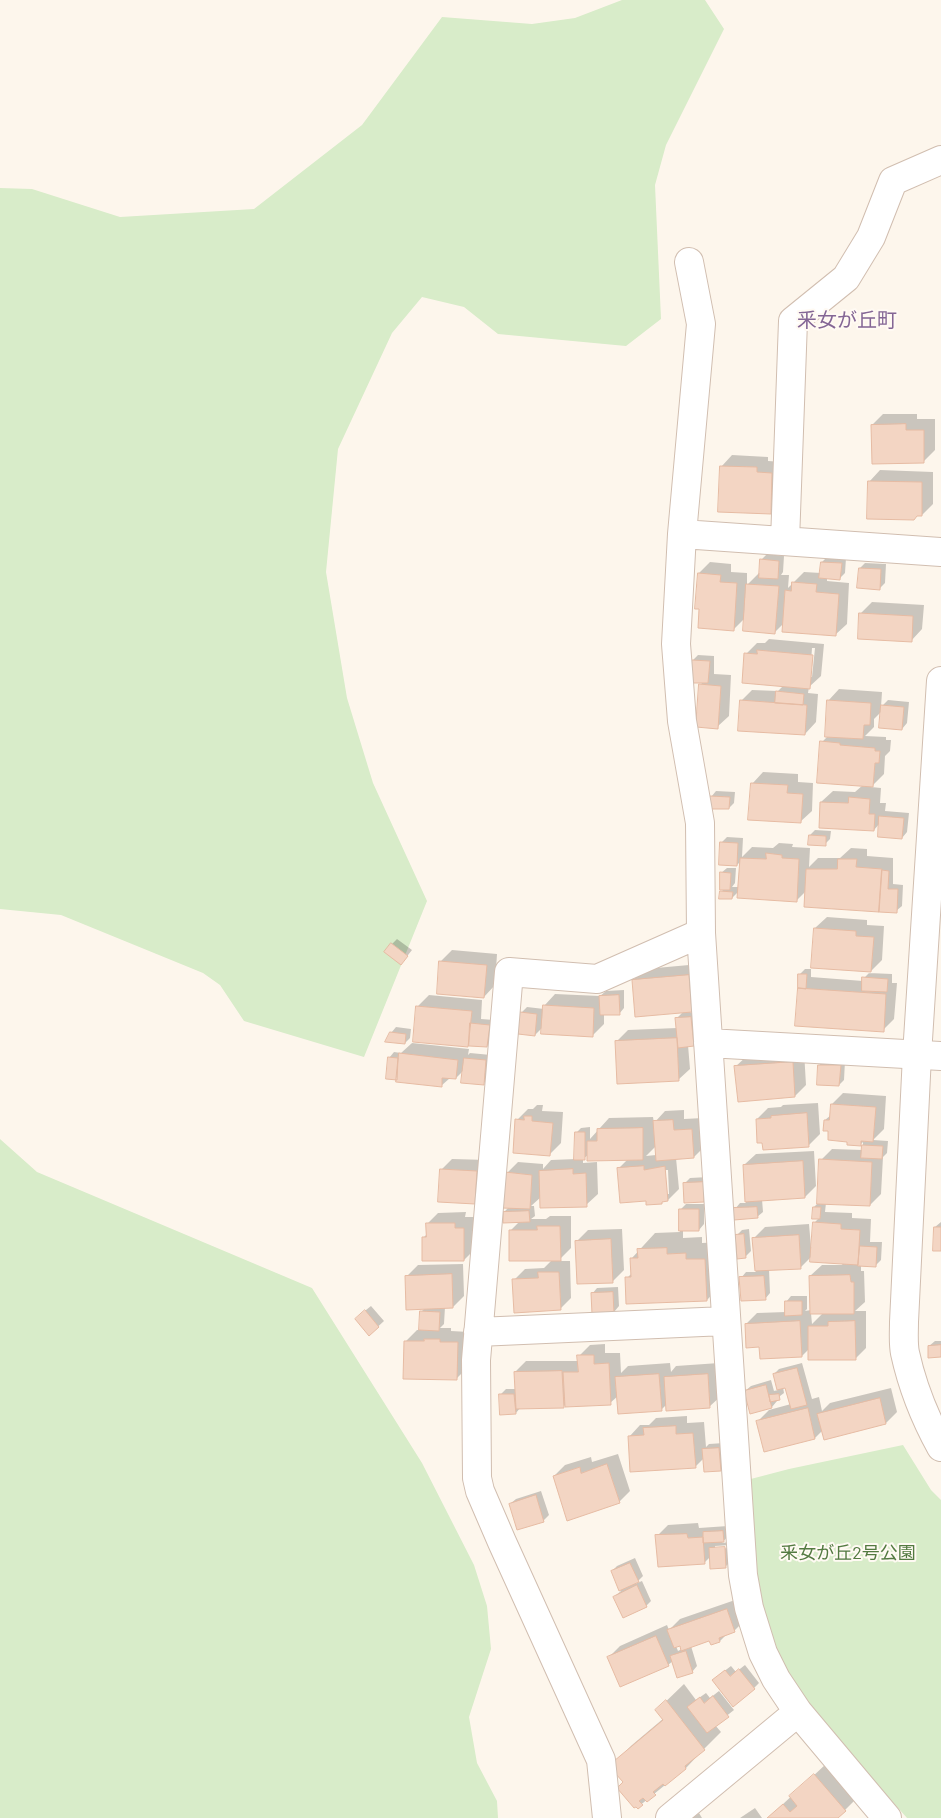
<!DOCTYPE html>
<meta charset="utf-8">
<style>
body{margin:0}
canvas{display:block;background:#fdf6ec}
</style>
<canvas width="941" height="1818"></canvas>
<script>
const g = document.querySelector('canvas').getContext('2d');
g.lineJoin = 'round';
function paint(path, color) { g.fillStyle = color; g.fill(path, 'evenodd'); }
function strokePath(path, color, width, dash) { g.strokeStyle = color; g.lineWidth = width; g.lineCap = dash ? 'butt' : 'round'; g.setLineDash(dash || []); g.stroke(path); }
function label(font, color, halo, rows, align = 'center') {
  g.font = font + ' Barlow,"Noto Sans JP",sans-serif'; g.lineWidth = 4; g.setLineDash([]); g.textBaseline = 'middle'; g.strokeStyle = halo; g.fillStyle = color; for (const [text, x, y, turn = 0] of rows) {
    g.save(); g.translate(x, y); g.rotate((+turn || 0) * Math.PI / 180); g.textAlign = isNaN(turn) ? turn : align; if (halo) g.strokeText(text, 0, 0); g.fillText(text, 0, 0); g.restore();
  }
}
const green = new Path2D(`
 M622,0h83l19,29 -58,116 -11,40 6,134 -35,27 -128,-12 -34,-27 -42,-10 -30,36 -54,116 -12,123 21,126 26,85 54,118 -63,156 -120,-36 -24,-36 -17,-12 -142,-58 -61,-6v-721l32,1 88,28 134,-8 108,-84 80,-108 90,7 43,-6z
 M0,1139l37,33 275,116 110,175 52,102 13,41 4,43 -22,68 8,46 20,38 1,17h-498z
 M903,1445l28,45 10,10v318h-34l-97,-109 -34,-59 -19,-57 -10,-113 42,-11z`);
const shadow = new Path2D(`
 M883,414h34v5h18v31l-11,11 -52,-36z
 M732,455l36,2v4l15,1 -2,39 -11,12 -49,-46z
 M880,470l53,2v32l-11,11h-5l-48,-33z
 M767,554l17,2 -1,16 -2,3h8l-1,13 16,-16 17,1 1,-11 5,-5 19,1 -1,15 -5,5 -13,-1v4l22,2 -2,41 -12,11 -51,-12 -9,9 -30,-14 -12,12 -33,-22 -1,-35 11,-11 21,2v8l16,1v12l12,-12h2v-13z
 M865,563l21,1 -1,19 -5,5 -20,-20z
 M872,602l52,3 -2,24 -11,12 -50,-28z
 M769,639l55,5 -3,32 -12,11 -1,6 10,1 -2,28 -11,12 -64,-33 11,-11 26,1 6,-6 -38,-31 11,-11h8zM812,648h3l-3,29h-2z
 M698,655l16,1v18l17,1 -2,41 -12,11 -17,-42 3,-3 -10,-22z
 M839,689l43,3 -1,15 7,-7 21,2 -2,21 -5,6 -20,-18 -8,8v8l-9,9 21,1v3h5l-1,11 -5,5 -1,18 -13,13 10,1 -1,15h6l-1,8 24,2 -2,19 -5,6 -22,-15 -6,7 -53,-28 12,-11 22,1 8,-7 -41,-43 6,-6v-35z
 M763,772l35,2v8l15,1 -1,28 -12,11 -48,-38z
 M716,791l19,1 -1,11 -5,5 -18,-11z
 M815,830l16,1 -1,8 -5,5 -15,-9z
 M727,837l16,1 -1,19 10,-10 21,1 6,-5 14,1 -1,3 18,1 -1,19 9,-9h22l11,-10 16,1v7l26,2v26l10,1 -1,21 -6,5 -91,-5 1,-15 -10,10 -57,-10 -7,7 -11,-6 3,-3 -3,-16 6,-5h9l-1,15 -3,4h7l2,-26 -4,4 -16,-22z
 M827,917l40,3v5l17,1 -2,34 -13,13 23,1v9h5l-3,36 -11,11 -87,-6 4,-50 5,-5h6v8l52,4 1,-3 7,-7 -56,-43z
 M397,939l15,11 -11,14 -9,-20z
 M452,950l45,4 -2,31 -11,12 -43,-36z
 M700,964l3,36 -13,13 6,-1 3,27 -6,6h-5l2,24 -12,11 -62,-38 12,-12 49,-2 -1,-9 7,-7 -50,-32 12,-11z
 M624,990v18l-5,6h-15v10l-12,12 -49,-9 -8,8 -14,-22 6,-6 17,2v-3l11,-12 45,2 6,-5z
 M429,995l53,5 -1,19 13,1 -2,21 -5,5 -18,-1 -1,1 -51,-39z
 M396,1027l15,2 -1,9 -5,5 -14,-10z
 M412,1043l57,6 -1,6 2,-2 21,2 -3,23 -5,6 -20,-13 -7,7h-6l-9,8 -43,-5 -9,-23 5,-6 7,1z
 M804,1051l2,34 -11,11 -60,-29 12,-11z
 M825,1060l20,1 -1,19 -5,5 -20,-20z
 M843,1093l43,3 -2,33 -11,11 15,1 -1,12 -4,4 -2,37 -11,11 -44,-2 -1,9 27,1v5l19,1 -1,23h12l-1,18 -6,6 -14,-1v6h3l1,31 -10,9h11v37l-11,11 -45,-11 -8,8 -42,-10 -14,-22 11,-11 29,-1v-10l5,-6h16v13l-2,2 6,-1 -1,-34 12,-11h20l1,-2 -31,-7 -12,12 -31,1 1,24 -5,6 -24,-21 5,-6h10l-2,-34 11,-11 44,-3 2,23h2l1,-24 5,-5 -5,-11 4,-4 3,-43 11,-11 31,1v-8l-3,3 -30,-15 -5,-10 6,-5 1,-11zM811,1313h12l-11,11z
 M818,1103l2,31 -12,12 -51,-27 11,-11 13,-1 2,-2z
 M537,1105h6l-1,6 21,1 -2,31 -11,11 -33,-34 11,-11h5z
 M684,1110v9l19,-1 2,28 -11,11 -18,1 3,31 -11,11h-4l-3,3 -14,-3 -28,-32 9,-9 -40,-4 -5,4v4l14,-1 1,32 -12,11 -45,-8 -10,9h3l1,10 -4,3h15l4,-3h21v32l-13,13h12l1,37 -11,11 -46,-29 11,-11 19,-1 9,-9 -43,-28 10,-10 -16,-9 5,-5 -2,-34 11,-11 25,2v5l8,-9 25,-1v-26l5,-5 9,-1v12l19,-21 44,-1 1,6 11,-12zM656,1146v9l-10,1zM665,1170h3l1,24h-2z
 M814,1151l2,35 -11,11 -43,2 1,13 -6,5 -22,-8 5,-6h6l-2,-38 12,-11z
 M452,1159l36,1 -2,31 -11,11 -34,-32z
 M708,1177l1,18 -5,5 -20,-16 6,-6z
 M686,1204h18v20l-5,6h-16v8l19,-1v6l20,-1 1,41 -16,17 -80,-22 5,-5v-15l23,-25 25,-1v-22z
 M466,1212l-1,5h10v32l-11,11 -40,-23 3,-3v-10l11,-11z
 M941,1222v28l-6,-23z
 M622,1229l2,41 -12,12 -35,-41 11,-11z
 M749,1229l2,22 -6,6 -8,-22 5,-5z
 M463,1264l1,32 -11,11h-8l-1,17 -4,4h11v3l18,1 -1,35 -11,11 -52,-36 12,-12h3l1,-18 4,-4 -19,-31 12,-12z
 M618,1287l1,19 -5,6 -22,-18 5,-6z
 M371,1306l13,15 -14,13 -9,-20z
 M935,1341h6v15l-12,-10z
 M605,1344v9h15l1,20 7,-7 42,-3 1,9 5,-6 43,-3 2,33 -12,11 -42,-3 -6,6 -43,-14 -8,7 -90,5 -4,5 -16,-18 6,-6h10l-1,-17 11,-11h53v-5l11,-11z
 M802,1363l10,36 7,-2 3,14 8,-8 61,-15 6,24 -11,11 -63,7 -8,8 -50,12 -7,-29 11,-11 22,-6 -5,-17h-3l1,6 -8,6 1,2 -5,6 -27,-16 6,-5 20,-6 3,11 4,-1 -4,-16 5,-5z
 M687,1416v7l17,-1 2,25 3,-3 15,-1 2,22 -5,5 -17,-12 -9,9 -66,-30 11,-12h9l7,-7z
 M618,1454l12,37 -11,11 -65,-26 11,-11 26,-8 1,5z
 M541,1491l8,24 -6,6 -33,-17 6,-5z
 M698,1523l1,5 29,-2 1,9 -7,8 8,-1v3l-15,1v3l15,-1 1,13 -6,6 -14,-11 -7,7 -47,-27 11,-11z
 M635,1558l8,18 -8,8 7,-3 9,20 -5,5 -32,-9 7,-6 -9,-20 5,-5z
 M738,1599l7,21 -11,11 -7,3 -7,7 -8,2 -2,-4 -19,7 6,20 -5,6 -19,-11 -5,4 -59,-8 11,-11 47,-21 2,5 11,-11zM681,1645l1,4 -4,2 -2,-5z
 M745,1665l14,18 -5,5 -35,-13 12,-9 5,6z
 M684,1684l12,16 10,-7 4,5 9,-7 15,19 -19,15 6,7 -19,19 -16,17 -48,39 -23,-45 17,-17 32,-27 -7,-8z
 M826,1764l30,35 -11,11 -9,8h-68z
 M755,1808l7,10h-22z
 M699,1813l3,5h-10z`);
const building = new Path2D(`
 M906,424v6h18v33l-52,1 -1,-39z
 M720,466l37,1v5l15,1 -1,41 -53,-2z
 M868,481l54,1v34h-5l-3,4 -47,-1z
 M760,559l19,2 -1,18 -19,-1z
 M821,562l21,1 -2,17 -21,-2z
 M859,568l22,1 -1,21 -23,-2z
 M698,573l23,2 -1,7 17,1 -3,48 -36,-3 1,-19h-4z
 M792,582l25,2 -1,8 23,2 -3,42 -54,-4 3,-42 6,1z
 M746,584l33,2 -4,48 -32,-3z
 M859,613l54,3 -1,26 -54,-3z
 M757,650l56,5 -3,34 -68,-6 2,-30 13,1z
 M692,660l18,1 -2,22h-17z
 M699,684l22,2 -3,43 -22,-2z
 M776,691l28,3 -1,11 -28,-2z
 M740,700l67,5 -2,30 -67,-4z
 M827,700l44,3 -1,22h-6l-1,14 -38,-2z
 M881,705l23,2 -2,23 -23,-2z
 M820,741l20,2v2l35,3v3h5l-1,12h-4l-2,24 -56,-4z
 M751,783l37,2 -1,8 16,1 -2,29 -53,-3z
 M710,796l20,1 -1,12h-20z
 M849,797l21,2 -1,15h6l-1,17 -55,-3 1,-26 28,1z
 M879,816l25,2 -2,21 -24,-2z
 M809,835l17,1v10l-18,-1z
 M720,842l18,1 -1,23 -18,-1z
 M766,853l16,2v3l17,1 -2,43 -60,-4 3,-40 26,1z
 M838,859h19l-1,8 26,2 -3,43 -75,-5 2,-38h31z
 M882,870l7,1 -1,18h10l-1,24 -18,-1z
 M720,872l11,1 -1,17h-10z
 M720,891l13,1 -1,7h-13z
 M814,928l42,3v5l18,1 -3,35 -60,-4z
 M391,943l17,13 -7,9 -17,-13z
 M439,961l48,4 -3,33 -47,-4z
 M798,974h9l-1,15 -8,-1z
 M689,975l3,37 -57,5 -3,-37z
 M862,977l26,2 -1,13 -25,-1z
 M798,988l88,6 -2,38 -89,-6z
 M619,995l1,20h-20l-1,-19z
 M543,1005l51,3 -1,29 -52,-3z
 M416,1006l56,5 -4,36 -55,-5z
 M520,1012l17,2 -2,22 -17,-2z
 M691,1017l3,29 -16,2 -3,-30z
 M470,1023l20,2 -3,22 -18,-1z
 M390,1032l16,2 -1,10 -20,-2z
 M677,1038l2,43 -62,3 -2,-43z
 M399,1053l59,7 -2,19 -14,-1v9l-46,-5z
 M388,1057l10,1 -1,22 -11,-1z
 M464,1058l22,2 -2,25 -23,-2z
 M793,1062l2,35 -57,5 -4,-36z
 M818,1065h23l-2,21 -22,-1z
 M831,1104l45,3 -3,35 -12,-1v5l-14,-1v-3l-19,-2v-9h-5l1,-11h5z
 M807,1113l2,34 -46,3 -1,-7h-5l-1,-24 15,-1v-2z
 M524,1116h8v5l21,2 -3,33 -37,-3 2,-34 9,1z
 M673,1120l1,10 18,-1 2,29 -38,3 -3,-40z
 M643,1128v32l-56,1v-20h10v-12z
 M575,1132h10v28h-11z
 M862,1145l21,1 -1,13 -21,-1z
 M819,1159l53,3 -2,44 -53,-2z
 M803,1161l2,37 -60,4 -2,-37z
 M644,1166v4l21,-4 3,35 -6,1v2l-16,1v-4l-26,2 -3,-35z
 M440,1169l37,2 -2,33 -37,-2z
 M573,1169v5l13,-1 1,34 -47,1 -1,-37z
 M505,1172l27,3 -2,34 -28,-1z
 M704,1182v20l-20,1 -1,-20z
 M757,1207l1,11 -24,2 -1,-12z
 M813,1207h8l-1,12h-8z
 M679,1209h20v22h-20z
 M529,1211l1,11 -27,1v-11z
 M813,1222l28,2v5l19,1 -2,35 -48,-3z
 M426,1223h29v5h9v33h-42v-24h4z
 M537,1226h23l1,35h-52v-31h28z
 M934,1227h7v24h-8z
 M744,1234l2,24 -9,1 -2,-24z
 M799,1235l2,34 -46,2 -3,-33z
 M611,1239l2,44 -36,1 -2,-43z
 M860,1246l17,1 -1,20 -18,-1z
 M667,1248v6l19,-1v6h19l2,42 -81,3 -1,-27h6l-1,-19h8l-1,-9z
 M538,1272h21l2,38 -47,3 -2,-34 26,-1z
 M452,1274l1,34 -47,2 -1,-34z
 M850,1275l1,7h3v32h-44l-1,-38z
 M764,1276l2,24 -25,1 -2,-24z
 M613,1292l1,21 -22,1 -1,-21z
 M785,1301h17v14l-17,1z
 M365,1310l14,17 -10,9 -14,-17z
 M420,1311l20,1 -1,19 -20,-1z
 M800,1321l2,36 -42,2 -1,-12 -13,1 -1,-24z
 M855,1321l1,39h-48v-34h20v-4z
 M424,1339h16v3h18l-1,38 -54,-1 1,-38h20z
 M941,1345v12l-13,1v-12z
 M577,1355h17v9l15,-1 2,42 -46,2 -2,-35h15z
 M797,1368l10,37 -16,4 -6,-21 -8,2 -4,-16z
 M562,1371l2,37 -48,1 -2,-37z
 M659,1374l3,37 -44,3 -3,-37z
 M708,1374l2,34 -44,3 -2,-34z
 M766,1385l6,23 -22,6 -6,-23z
 M499,1394h15l2,20 -16,1z
 M779,1394l1,6 -10,2 -1,-7z
 M880,1398l6,26 -62,16 -7,-26z
 M808,1408l7,31 -51,13 -8,-31z
 M676,1426v8l17,-1 3,35 -66,4 -2,-36 16,-1 -1,-7z
 M719,1448l2,23 -17,1 -2,-23z
 M607,1464l13,39 -53,18 -14,-45 27,-9 1,6z
 M536,1495l8,27 -27,8 -8,-26z
 M723,1531l1,11 -21,1v-11z
 M687,1534l1,4 15,-1 2,27 -47,3 -3,-32z
 M725,1547l1,21 -16,1 -1,-21z
 M630,1563l9,19 -20,9 -8,-20z
 M637,1585l10,22 -24,11 -10,-21z
 M727,1609l8,23 -16,6 1,4 -9,3 -2,-4 -28,10 -1,-5 -6,2 -7,-18z
 M656,1636l13,30 -49,21 -13,-30z
 M686,1651l7,22 -16,5 -7,-22z
 M739,1669l16,20 -22,18 -21,-27 13,-10 5,6z
 M713,1696l16,21 -22,16 -20,-26 13,-10 4,6z
 M666,1700l39,50 -20,16 1,3 -21,17 -2,-2 -10,8 3,3 -9,7 -4,-4 -4,3 4,4 -5,4 -2,-2 -2,1 -17,-20 6,-6 -8,-9 -1,-12 49,-41 -8,-10z
 M814,1774l32,37 -8,7h-71l16,-14 7,8 7,-6 -8,-10z`);
const minor = new Path2D(`
 M689,262l12,62 -19,210 -6,110 6,77 18,102 1,110 42,642 6,33 14,45 13,26 22,33 89,106
 M682,534l259,18
 M785,541l8,-220 53,-43 25,-41 22,-56 48,-21
 M708,1043l233,13
 M478,1332l247,-11
 M607,1818l-6,-58 -99,-218 -22,-51 -3,-13 -1,-118 33,-388 88,7 104,-46
 M670,1818l128,-106`);
const tertiary = new Path2D(`
 M941,681l-24,374 -13,267c0,10 -1,21 1,31 7,32 20,65 36,94`);
const parkNames = [
 ["釆女が丘2号公園",848,1553]
];
const quarterNames = [
 ["釆女が丘町",847,320]
];
paint(green, '#d8ecc9');
paint(shadow, '#0003');
paint(building, '#f3d5c3');
strokePath(building, '#e6bba3', 1);
strokePath(minor, '#d1beb0', 30);
strokePath(tertiary, '#d1beb0', 30);
strokePath(minor, '#fff', 28);
strokePath(tertiary, '#fff', 28);
label('18px', '#537a41', '#fffaf3', parkNames);
label('20px', '#846695', '#fffaf3', quarterNames);
</script>
